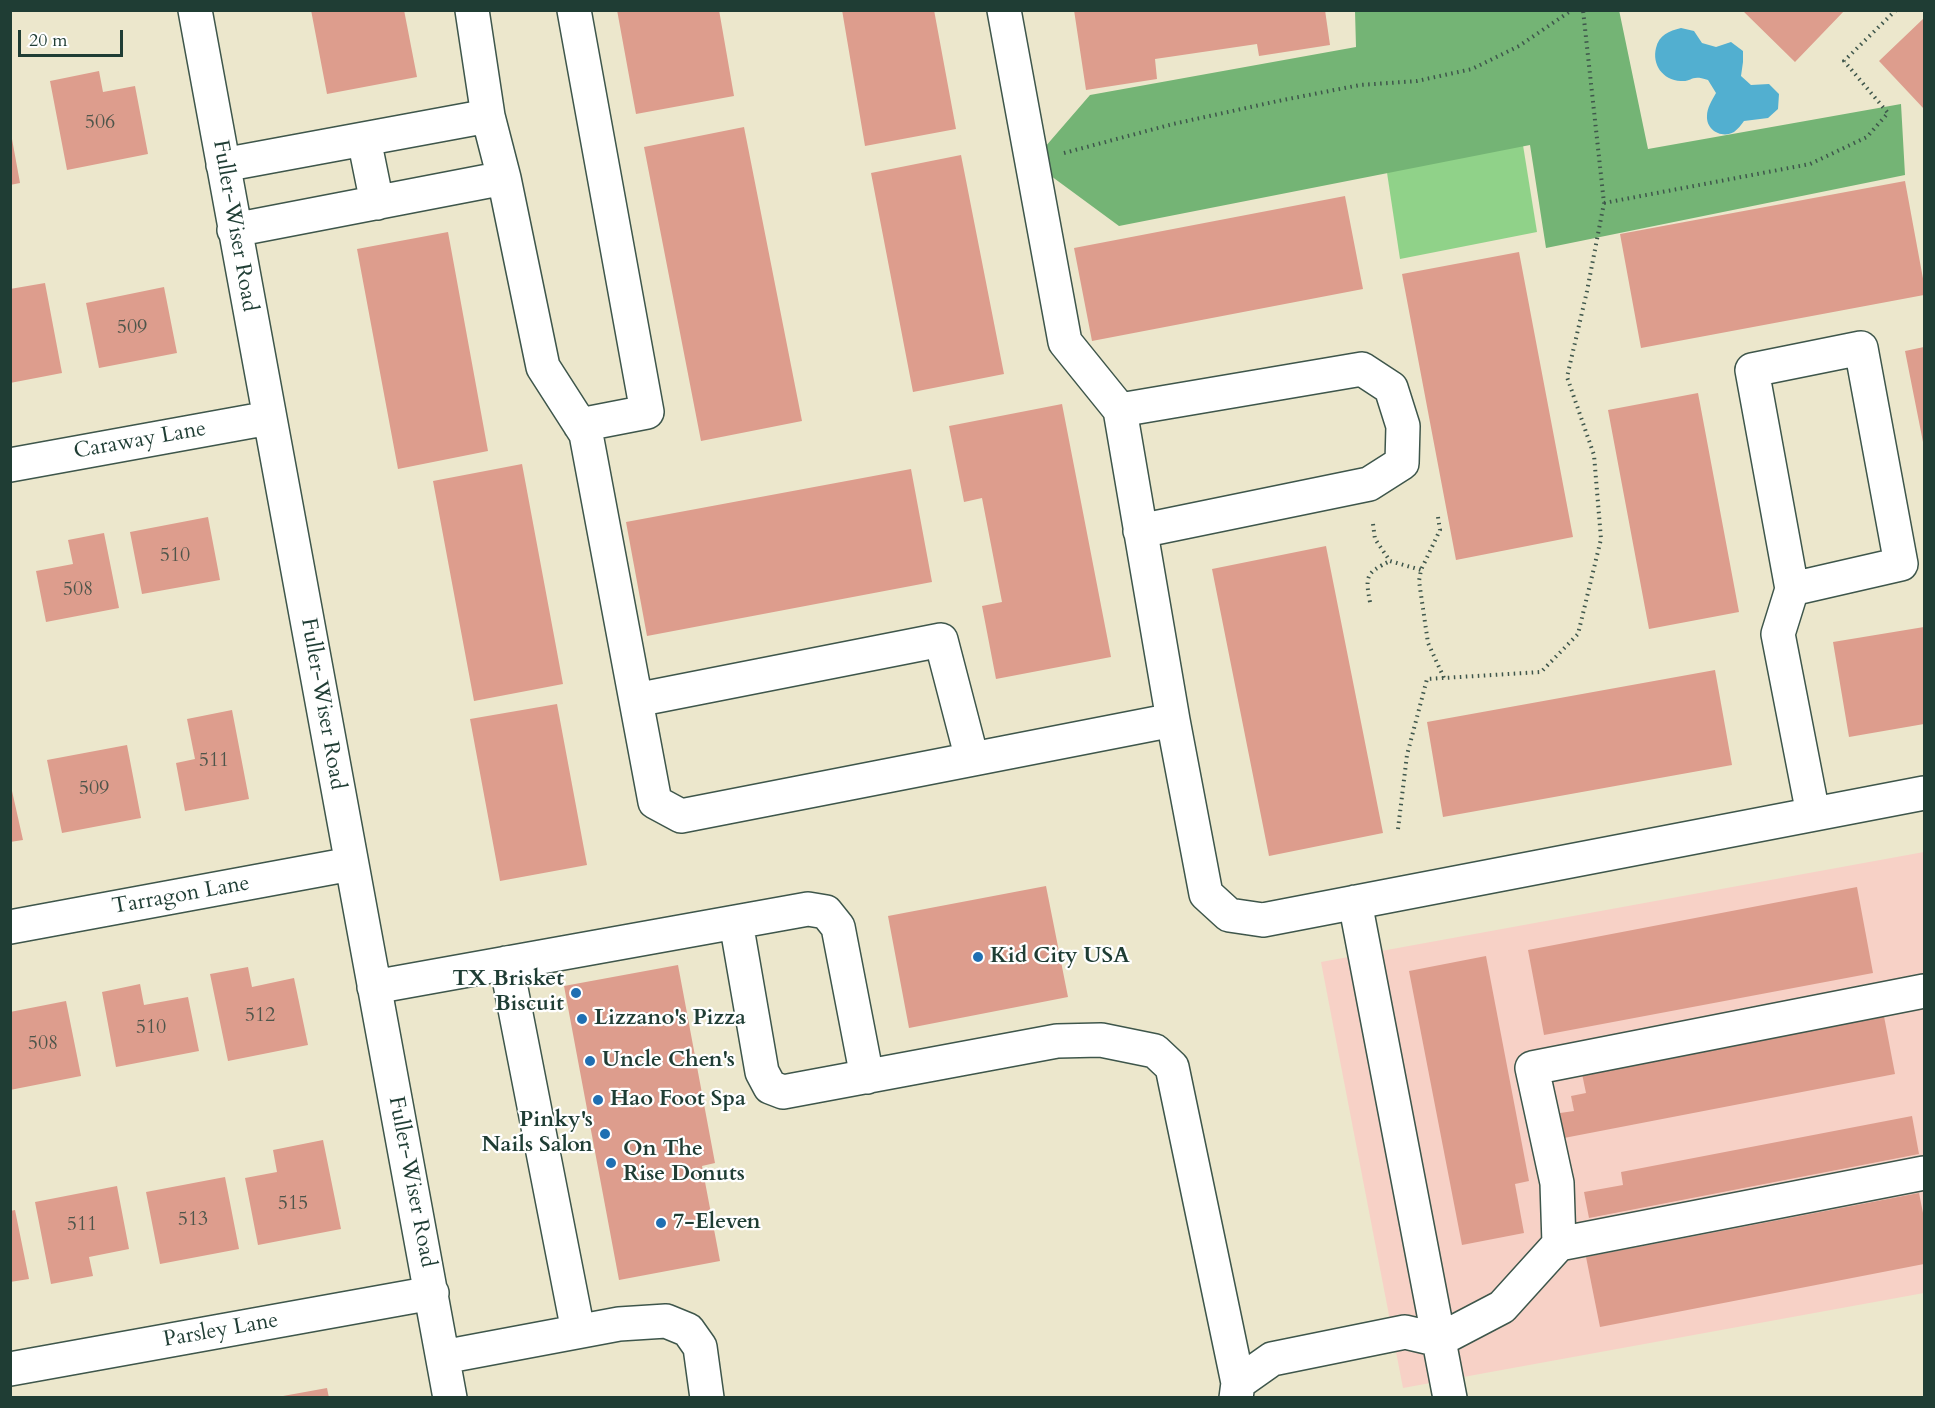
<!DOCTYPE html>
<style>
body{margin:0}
#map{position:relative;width:1935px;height:1408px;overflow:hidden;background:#ece7cc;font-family:Cardo,serif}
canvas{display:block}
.frame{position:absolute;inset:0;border:12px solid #1f3d34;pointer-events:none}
.scale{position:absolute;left:18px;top:30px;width:105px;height:27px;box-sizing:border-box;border:3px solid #1f3d34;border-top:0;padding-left:8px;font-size:18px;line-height:21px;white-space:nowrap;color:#1f3d34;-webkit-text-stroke:4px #fff;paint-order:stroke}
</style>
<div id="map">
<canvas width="1935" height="1408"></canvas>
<div class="frame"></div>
<div class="scale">20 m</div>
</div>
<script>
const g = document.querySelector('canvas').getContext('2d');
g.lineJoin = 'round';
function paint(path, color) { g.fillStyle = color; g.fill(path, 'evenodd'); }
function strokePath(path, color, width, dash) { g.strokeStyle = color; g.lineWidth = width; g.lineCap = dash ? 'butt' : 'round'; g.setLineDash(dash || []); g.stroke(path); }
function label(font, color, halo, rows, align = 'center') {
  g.font = font + ' Cardo,serif'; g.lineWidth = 4.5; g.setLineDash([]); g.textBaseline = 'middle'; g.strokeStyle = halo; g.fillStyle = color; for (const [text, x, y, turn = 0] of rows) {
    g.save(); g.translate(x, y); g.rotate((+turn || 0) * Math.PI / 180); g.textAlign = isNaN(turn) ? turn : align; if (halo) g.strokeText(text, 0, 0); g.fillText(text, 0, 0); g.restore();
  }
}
const built = new Path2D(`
 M1924,852v441l-521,95 -82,-426z`);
const green = new Path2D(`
 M1522,139l15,93 -137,27 -14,-93z`);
const forest = new Path2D(`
 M1619,10l29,139 253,-45 4,71 -359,73 -16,-103 -411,81 -87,-64 58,-67 266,-48 -1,-36z`);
const water = new Path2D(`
 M1681,28l13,3 8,12 14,4 15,-5 12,9v11l-2,14 10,9 18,-1 10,10 -1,15 -10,9 -24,3c-3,4 -6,8 -10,11 -12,7 -28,-2 -27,-16 0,-8 5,-16 9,-23l-8,-13c-18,-6 -15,2 -27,1 -19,-1 -29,-17 -25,-33 3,-13 13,-17 25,-20z`);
const building = new Path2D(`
 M311,10h93l13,67 -90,17z
 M617,10h102l15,86 -98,18z
 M842,10h92l22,119 -91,17z
 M1074,10h251l5,35 -71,11 -2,-12 -102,15 2,20 -71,11z
 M1742,10h103l-50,52z
 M1924,18v91l-45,-48z
 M99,71l4,21 32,-6 13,68 -81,16 -17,-89z
 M744,127l58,294 -101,20 -57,-294z
 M12,139l8,44 -10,2v-45z
 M961,155l43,219 -91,18 -42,-219z
 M1905,181l19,103v11l-283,53 -21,-114z
 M1345,196l18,93 -271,52 -18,-93z
 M448,232l40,219 -90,18 -41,-220z
 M1519,252l54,285 -117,23 -54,-286z
 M45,283l17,90 -52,10v-94z
 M164,287l13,66 -78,15 -13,-65z
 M1924,347v95h-1l-18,-91z
 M1698,393l41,219 -90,17 -41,-219z
 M1062,404l49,253 -115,22 -14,-73 20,-4 -20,-104 -18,4 -15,-76z
 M522,464l41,220 -89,17 -41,-220z
 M911,469l21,113 -285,54 -21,-114z
 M208,517l12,63 -78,14 -12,-62z
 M104,533l15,75 -73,14 -10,-51 37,-7 -5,-24z
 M1326,546l57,287 -114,23 -57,-287z
 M1924,627v97l-75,13 -16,-95z
 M1715,670l17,95 -289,52 -16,-95z
 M557,704l30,161 -87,16 -30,-162z
 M232,710l17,89 -64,12 -9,-48 19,-4 -8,-40z
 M127,745l14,73 -79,15 -15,-73z
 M10,782l13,58 -13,2z
 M1046,886l22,111 -159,31 -21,-112z
 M1857,887l16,86 -329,62 -16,-85z
 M1486,956l43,225 -14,3 9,49 -62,12 -53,-274z
 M678,965l37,198 -13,3 18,95 -101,19 -55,-294z
 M248,967l4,20 42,-9 14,67 -80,16 -18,-87z
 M140,984l4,21 44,-8 11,54 -83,16 -14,-75z
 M66,1001l15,75 -71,14v-78z
 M1883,1011l12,63 -331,64 -4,-25 14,-2 -3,-15 15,-3 -5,-24z
 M1912,1116l7,38 -330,64 -5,-26 39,-7 -2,-13z
 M323,1140l18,89 -83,16 -13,-67 32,-6 -4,-22z
 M225,1177l14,72 -79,15 -14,-72z
 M117,1186l12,63 -40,8 4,19 -42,8 -16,-82z
 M1919,1193l5,25v46l-324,63 -14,-70z
 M15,1210l14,69 -19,3v-71z
 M327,1388l2,10h-45l-1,-2z`);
const path = new Path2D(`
 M1064,153l109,-29 105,-23 82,-16 57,-4 55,-12 47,-23 53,-36
 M1604,203l206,-39 57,-27 21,-24 -44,-52 52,-51
 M1438,517l2,13 -19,40 -2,11 9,62 16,35
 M1373,524l2,15 15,22 31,9
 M1370,602c-5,-26 -4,-29 20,-41
 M1398,829l9,-74 20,-76 114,-7 37,-38 23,-95 -7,-84 -27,-78 20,-86 17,-88 -21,-193`);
const minor = new Path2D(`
 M195,10l255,1388
 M472,10l16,106 16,62 39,189 43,67 69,368 26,14 492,-96
 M574,10l73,402 -67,13
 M1004,10l61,332 55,68 53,310 33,174 23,21 34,5 661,-127
 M364,139l13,64
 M223,165l265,-49
 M234,230l270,-52
 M1120,410l242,-41 29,19 12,38 -1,37 -33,21 -229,47
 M10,465l259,-47
 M1792,589l109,-25 -40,-216 -109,22 40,219 -14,45 35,180
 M636,700l305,-60 31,119
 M1355,902l95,496
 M736,922l26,150 8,15 13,5 274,-51 44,-1 54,11 17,16 66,316 -2,15
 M10,927l341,-63
 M506,963l72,368
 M374,987l434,-78 18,3 12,15 29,150
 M1559,1244l365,-71
 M443,1357l176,-33 47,-3 22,9 12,17 7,51
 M10,1369l422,-76
 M1238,1383l34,-24 133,-27 34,8 63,-33 57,-63 -2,-61 -25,-115 392,-77`);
const markers = [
 [978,957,6,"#1f6fb2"],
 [576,993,6,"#1f6fb2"],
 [582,1019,6,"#1f6fb2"],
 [590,1061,6,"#1f6fb2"],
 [598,1100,6,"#1f6fb2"],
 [605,1134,6,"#1f6fb2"],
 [611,1163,6,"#1f6fb2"],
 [661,1223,6,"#1f6fb2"]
];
const numberNames = [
 ["506",100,123],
 ["509",132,328],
 ["510",175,556],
 ["508",78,590],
 ["511",214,761],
 ["509",94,789],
 ["512",260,1016],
 ["510",151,1028],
 ["508",43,1044],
 ["515",293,1204],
 ["513",193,1220],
 ["511",82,1225]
];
const streetNames = [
 ["Fuller-Wiser Road",234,226,80],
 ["Caraway Lane",140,441,-10],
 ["Fuller-Wiser Road",322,704,80],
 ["Tarragon Lane",181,896,-10],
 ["Fuller-Wiser Road",411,1182,79],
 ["Parsley Lane",221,1331,-10]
];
const poiNames = [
 ["Kid City USA",990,957],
 ["TX Brisket",564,980,"right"],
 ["Biscuit",564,1005,"right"],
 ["Lizzano's Pizza",594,1019],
 ["Uncle Chen's",602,1061],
 ["Hao Foot Spa",610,1100],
 ["Pinky's",593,1121,"right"],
 ["Nails Salon",593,1146,"right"],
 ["On The",623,1150],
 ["Rise Donuts",623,1175],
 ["7-Eleven",673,1223]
];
paint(built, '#f7d1c6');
paint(green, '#90d289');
paint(forest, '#74b475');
paint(water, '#52afd0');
paint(building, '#dd9d8d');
strokePath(minor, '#3e564b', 36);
strokePath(path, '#3e564b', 4, [1.5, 4.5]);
strokePath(minor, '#fff', 33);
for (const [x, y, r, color] of markers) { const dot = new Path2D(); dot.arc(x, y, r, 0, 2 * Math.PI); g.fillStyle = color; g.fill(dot); strokePath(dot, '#fff', 2); }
label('20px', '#4e554a', null, numberNames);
label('22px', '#1f3d34', '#fff', streetNames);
label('bold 22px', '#1f3d34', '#fff', poiNames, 'left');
</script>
